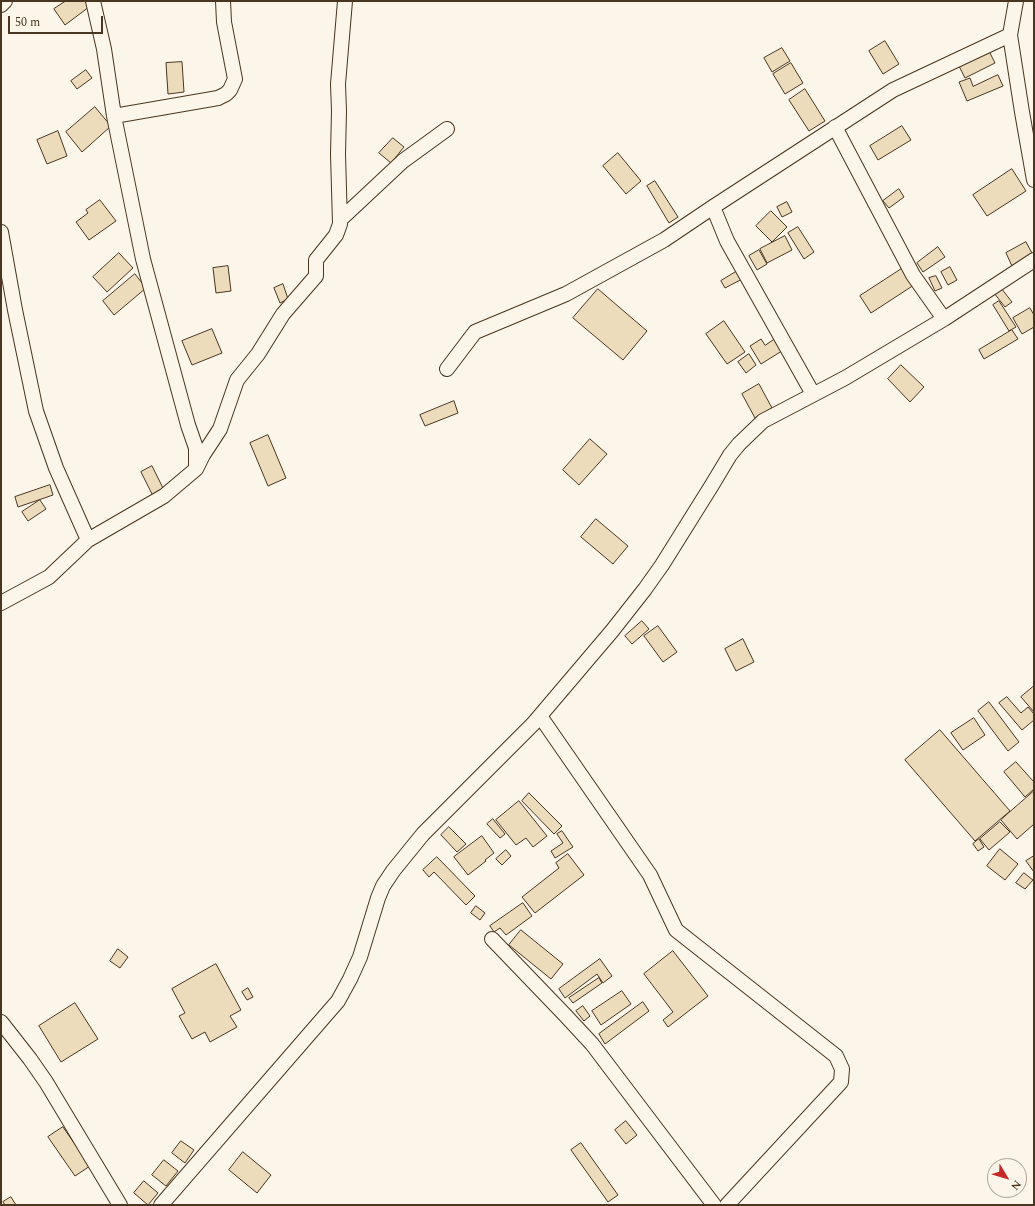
<!DOCTYPE html>
<style>
body{margin:0}
#map{position:relative;width:1035px;height:1206px;overflow:hidden;background:#fbf6e9;font-family:Spectral,serif}
canvas{display:block}
.frame{position:absolute;inset:0;border:2px solid #4a3520;pointer-events:none}
.north{position:absolute;left:987px;top:1158px;width:40px;height:40px;box-sizing:border-box;background:#fbf6e9;border:1px solid #b4a999;border-radius:50%;rotate:128deg;font-size:11px;font-weight:700;line-height:16px;text-align:center;color:#4a3520}
.north::after{content:'';display:block;margin:auto;width:14px;height:18px;background:#c62828;clip-path:polygon(50% 0,100% 100%,50% 72%,0 100%)}
.scale{position:absolute;left:8px;top:16px;width:95px;height:18px;box-sizing:border-box;border:2px solid #4a3520;border-top:0;padding-left:5px;font-size:12px;line-height:14px;white-space:nowrap;color:#4a3520;-webkit-text-stroke:3px #fbf6e9;paint-order:stroke}
</style>
<div id="map">
<canvas width="1035" height="1206"></canvas>
<div class="frame"></div>
<div class="north">N</div>
<div class="scale">50 m</div>
</div>
<script>
const g = document.querySelector('canvas').getContext('2d');
g.lineJoin = 'round';
function paint(path, color) { g.fillStyle = color; g.fill(path, 'evenodd'); }
function strokePath(path, color, width, dash) { g.strokeStyle = color; g.lineWidth = width; g.lineCap = dash ? 'butt' : 'round'; g.setLineDash(dash || []); g.stroke(path); }
const building = new Path2D(`
 M66,1h19l4,6 -24,18 -11,-16z
 M885,41l14,23 -16,10 -14,-23z
 M782,48l8,13 -18,11 -8,-14z
 M988,49l7,14 -30,15 -7,-14z
 M182,62l2,30 -16,2 -2,-31z
 M791,63l12,20 -18,11 -12,-20z
 M86,70l6,8 -15,11 -6,-8z
 M998,75l5,11 -36,15 -8,-19 11,-4 3,8z
 M805,89l20,32 -16,10 -20,-31z
 M95,107l16,19 -29,26 -16,-20z
 M902,126l9,14 -33,20 -8,-14z
 M58,131l9,25 -20,8 -10,-24z
 M393,138l11,9 -13,16 -12,-10z
 M618,153l23,28 -15,13 -23,-28z
 M1012,169l14,22 -39,25 -14,-21z
 M655,181l23,36 -9,6 -22,-37z
 M899,189l5,8 -15,11 -6,-7z
 M100,200l16,21 -27,19 -13,-18 12,-9 -2,-3z
 M787,202l5,10 -10,5 -5,-10z
 M771,211l16,16 -15,15 -16,-16z
 M798,227l16,25 -10,7 -16,-26z
 M785,236l7,14 -25,13 -7,-14z
 M1026,242l7,13 -21,11 -6,-13z
 M938,247l7,10 -22,15 -6,-9z
 M759,250l8,14 -10,6 -8,-14z
 M119,253l14,15 -26,24 -14,-15z
 M228,266l3,25 -15,2 -3,-25z
 M950,267l7,13 -9,5 -7,-13z
 M903,268l11,17 -43,28 -11,-17z
 M739,270l5,8 -19,10 -4,-7z
 M135,274l11,14 -32,27 -11,-14z
 M936,276l6,12 -7,3 -6,-13z
 M283,284l5,15 -8,4 -6,-15z
 M1001,288l11,14 -7,5 -11,-14z
 M598,289l49,42 -24,29 -50,-42z
 M999,301l17,26 -7,4 -16,-26z
 M1030,308l4,7v12l-12,7 -9,-16z
 M724,321l21,31 -18,12 -21,-30z
 M212,329l10,24 -30,12 -10,-24z
 M1012,330l6,9 -34,20 -5,-9z
 M778,337l7,12 -24,15 -11,-18 11,-7 4,6z
 M749,354l7,11 -10,8 -8,-11z
 M901,365l23,22 -14,15 -22,-23z
 M759,384l13,24 -17,10 -13,-24z
 M454,401l4,12 -33,13 -5,-11z
 M268,435l18,43 -18,8 -18,-43z
 M590,439l17,15 -28,31 -16,-15z
 M152,466l12,24 -11,6 -12,-24z
 M50,485l3,10 -35,12 -3,-10z
 M40,500l6,9 -18,12 -6,-9z
 M596,519l32,27 -15,18 -32,-27z
 M642,621l7,8 -17,15 -7,-8z
 M658,626l19,26 -14,10 -19,-26z
 M743,639l11,23 -18,9 -11,-22z
 M1034,686v26l-13,-15z
 M1007,697l14,16 7,-6 6,7v6l-12,10 -23,-27z
 M989,702l30,40 -11,9 -30,-40z
 M974,718l11,17 -22,15 -12,-17z
 M940,730l70,81 -35,30 -70,-81z
 M1016,762l18,20v7l-9,8 -21,-25z
 M1034,791v33l-17,15 -16,-19z
 M529,793l33,33 -8,8 -32,-33z
 M519,801l28,35 -14,11 -7,-9 -10,7 -20,-25z
 M493,819l12,15 -5,4 -13,-14z
 M1000,822l10,10 -21,18 -9,-11z
 M449,827l17,17 -9,8 -16,-17z
 M562,831l11,16 -18,11 -4,-7 12,-8 -6,-9z
 M482,836l12,17 -9,7 1,1 -18,14 -14,-18z
 M979,839l5,8 -6,4 -5,-7z
 M1000,849l18,15 -13,16 -18,-14z
 M506,850l5,6 -9,9 -6,-6z
 M568,854l16,21 -49,38 -13,-16 37,-29 -3,-5z
 M1034,856v16l-8,-11z
 M437,857l38,39 -9,9 -32,-33 -5,5 -6,-7z
 M1024,873l9,7 -8,9 -9,-6z
 M523,903l9,13 -26,19 -6,-7 -6,4 -4,-6z
 M476,906l9,7 -5,7 -9,-7z
 M521,930l42,34 -12,15 -42,-34z
 M118,949l10,8 -8,11 -10,-7z
 M673,951l35,45 -40,31 -5,-7 10,-8 -29,-38z
 M600,959l12,17 -9,7 -6,-9 -32,24 -6,-9z
 M216,964l25,46 -11,6 7,11 -27,15 -5,-10 -13,7 -13,-23 6,-3 -13,-24z
 M599,978l3,5 -29,20 -4,-5z
 M248,988l5,9 -6,3 -5,-8z
 M622,991l9,13 -30,21 -9,-14z
 M643,1002l6,9 -44,33 -6,-10z
 M75,1003l23,36 -37,23 -22,-36z
 M583,1006l7,10 -6,5 -8,-10z
 M626,1121l11,14 -11,9 -11,-14z
 M63,1127l27,39 -15,10 -27,-39z
 M181,1141l13,9 -9,13 -13,-10z
 M581,1143l37,52 -10,7 -37,-52z
 M243,1152l28,23 -14,18 -28,-23z
 M164,1160l14,11 -12,15 -14,-11z
 M144,1181l14,12 -10,12 -14,-12z
 M11,1197l5,8h-11l-2,-3z`);
const minor = new Path2D(`
 M93,1l11,48 10,67 29,143 45,166 8,23v19
 M1016,1l-6,34 12,77 12,68
 M1,5l4,-4
 M114,116l104,-18 8,-4 4,-4 5,-11 -11,-57 -1,-21
 M835,127l78,148 31,44
 M713,207l14,34 86,153
 M341,219l62,-58 44,-32
 M1,232l14,78 21,101 20,57 32,72
 M447,369l28,-37 91,-38 98,-54 49,-33 180,-117 117,-55
 M1,603l48,-26 39,-37 76,-44 32,-27 7,-14 17,-26 17,-49 21,-26 25,-40 33,-38v-16l20,-25 4,-11 -2,-70 1,-43 -1,-27 7,-83
 M540,716l110,159 26,55 160,126 6,13 -1,13 -114,123
 M492,939l74,77 26,28 122,161
 M1,1022l29,37 16,23 74,123
 M161,1205l177,-204 12,-22 10,-22 18,-59 5,-12 10,-15 30,-37 110,-110 79,-93 33,-42 17,-24 50,-80 18,-30 9,-11 24,-23 82,-43 99,-59 90,-59`);
paint(building, '#ecdcbc');
strokePath(building, '#4a3520', 1);
strokePath(minor, '#4a3520', 16);
strokePath(minor, '#fbf6e9', 14);
</script>
